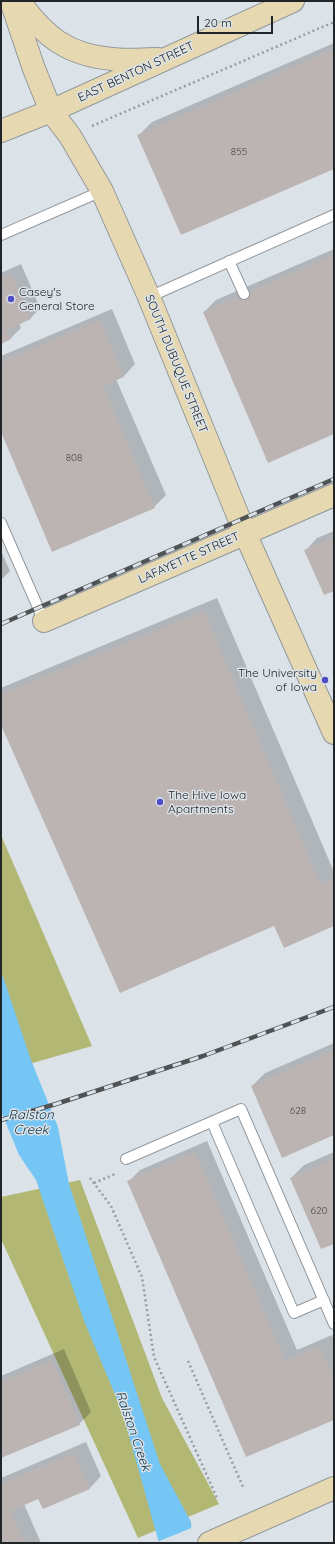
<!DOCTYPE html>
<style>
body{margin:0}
#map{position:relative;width:335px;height:1544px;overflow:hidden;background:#dce3e8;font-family:Quicksand,sans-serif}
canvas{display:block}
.frame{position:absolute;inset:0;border:2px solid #222527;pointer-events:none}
.scale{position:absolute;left:197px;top:16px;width:76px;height:18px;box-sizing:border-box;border:2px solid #222527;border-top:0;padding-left:5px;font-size:12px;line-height:14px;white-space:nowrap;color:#222527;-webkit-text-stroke:3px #dce3e8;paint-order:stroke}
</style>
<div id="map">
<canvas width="335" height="1544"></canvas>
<div class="frame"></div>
<div class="scale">20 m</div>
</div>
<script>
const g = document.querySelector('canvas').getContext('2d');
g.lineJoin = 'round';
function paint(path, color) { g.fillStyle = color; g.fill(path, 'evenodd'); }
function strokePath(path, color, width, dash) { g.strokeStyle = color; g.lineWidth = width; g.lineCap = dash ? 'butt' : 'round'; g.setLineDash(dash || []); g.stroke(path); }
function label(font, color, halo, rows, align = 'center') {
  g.font = font + ' Quicksand,sans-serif'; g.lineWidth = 3; g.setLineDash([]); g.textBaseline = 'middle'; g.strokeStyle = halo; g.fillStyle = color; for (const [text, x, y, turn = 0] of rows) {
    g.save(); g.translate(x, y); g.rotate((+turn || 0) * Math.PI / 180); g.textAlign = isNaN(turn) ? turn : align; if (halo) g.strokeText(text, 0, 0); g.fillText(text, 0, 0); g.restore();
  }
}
const green = new Path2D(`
 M1,835l91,211 -91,26z
 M80,1180l82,218 57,106 -81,34 -137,-299v-42z`);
const water = new Path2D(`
 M1,971l30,89 27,67 11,57 91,280 31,58 1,21h-33l-37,-132 -38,-90 -48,-141 -17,-25 -18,-44z`);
const pier = new Path2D(`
 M194,1527v16h-37v-1z`);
const shadow = new Path2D(`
 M334,43v125l-195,-33 13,-13z
 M334,249v184l-130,-121 12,-12z
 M21,264l19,44 -10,11 -11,4 2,5 -10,10 -10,5v-70z
 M112,309l23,55 -11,12 -8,3 50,116 -12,12 -153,-77v-74z
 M334,531v59l-28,-40 11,-12z
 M1,551l9,20 -9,9z
 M217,598l117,274v53l-60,-1 -273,-201v-34l2,-2z
 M334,1043v91l-82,-48 13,-13z
 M207,1141l90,209 35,-15 2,6v78l-205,-238 11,-11z
 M334,1152v91l-43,-65 13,-13z
 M64,1349l27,63 -12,12 -78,33v-81z
 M86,1442l15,34 -11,12 -47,20 -4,-10 -15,6 17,39h-40v-65z`);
const building = new Path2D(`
 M334,49v120l-153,66 -44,-100z
 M334,255v179l-66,29 -65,-151z
 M11,274l20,45 -24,11 4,9 -10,5v-66z
 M100,320l24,57 -21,9 52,122 -103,44 -51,-120v-70z
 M334,537v54l-10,4 -20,-45z
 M204,611l116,273 14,-6v48l-50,22 -10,-22 -154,67 -119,-268v-31z
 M334,1050v85l-52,23 -31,-72z
 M195,1152l90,209 35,-15 14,34v40l-88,37 -119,-276z
 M334,1159v85l-13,5 -31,-71z
 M52,1360l28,65 -79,33v-76z
 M74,1453l16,36 -47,20 -5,-10 -27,12 14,32h-24v-59z`);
const path = new Path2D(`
 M92,126l242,-104
 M90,1178l21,28 31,71 12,80 63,141
 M94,1183l21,-9
 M188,1361l55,126`);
const lane = new Path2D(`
 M1,235l101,-44
 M229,261l15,33
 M149,297l185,-82
 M1,523l43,98
 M212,1122l82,191 30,-13
 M126,1159l115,-50 93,215`);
const secondary = new Path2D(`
 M11,1l23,68 17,42 19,25 32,55 47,106 96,236 89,200
 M19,1c25,35 48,54 93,58 15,2 31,0 46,0
 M1,131l50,-20 242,-110
 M44,621l290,-126
 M209,1543l125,-55`);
const rail = new Path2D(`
 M1,624l333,-145
 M1,1120l55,-16 147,-48 131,-49`);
const markers = [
 [11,299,4,"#4f4dc4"],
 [325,680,4,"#4f4dc4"],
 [160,802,4,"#4f4dc4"]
];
const numberNames = [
 ["855",239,152],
 ["808",74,458],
 ["628",298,1111],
 ["620",319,1211]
];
const streetNames = [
 ["EAST BENTON STREET",136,72,-25],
 ["SOUTH DUBUQUE STREET",176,364,68],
 ["LAFAYETTE STREET",189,558,-24]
];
const poiNames = [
 ["Casey's",19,292],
 ["General Store",19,306],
 ["The University",317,673,"right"],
 ["of Iowa",317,687,"right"],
 ["The Hive Iowa",168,795],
 ["Apartments",168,809]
];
const waterNames = [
 ["Ralston",31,1115],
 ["Creek",31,1130],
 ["Ralston Creek",133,1431,71]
];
paint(green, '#b2b774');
paint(water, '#76c6f5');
paint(pier, '#dce3e8');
paint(shadow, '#0003');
paint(building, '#bcb4b3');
strokePath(lane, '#92989d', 12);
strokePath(secondary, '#92989d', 24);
strokePath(path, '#969ca0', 2.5, [2, 3]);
strokePath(lane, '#fff', 10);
strokePath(secondary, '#e6d9b2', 22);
strokePath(rail, '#4f5355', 4.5);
strokePath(rail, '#dce3e8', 3, [9]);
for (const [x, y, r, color] of markers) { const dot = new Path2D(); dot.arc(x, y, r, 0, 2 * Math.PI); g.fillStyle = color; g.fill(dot); strokePath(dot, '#dce3e8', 1.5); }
label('10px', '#48494a', null, numberNames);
label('12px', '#222527', '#dce3e8', streetNames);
label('12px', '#222527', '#dce3e8', poiNames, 'left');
label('italic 13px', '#0e3246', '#dce3e8', waterNames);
</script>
